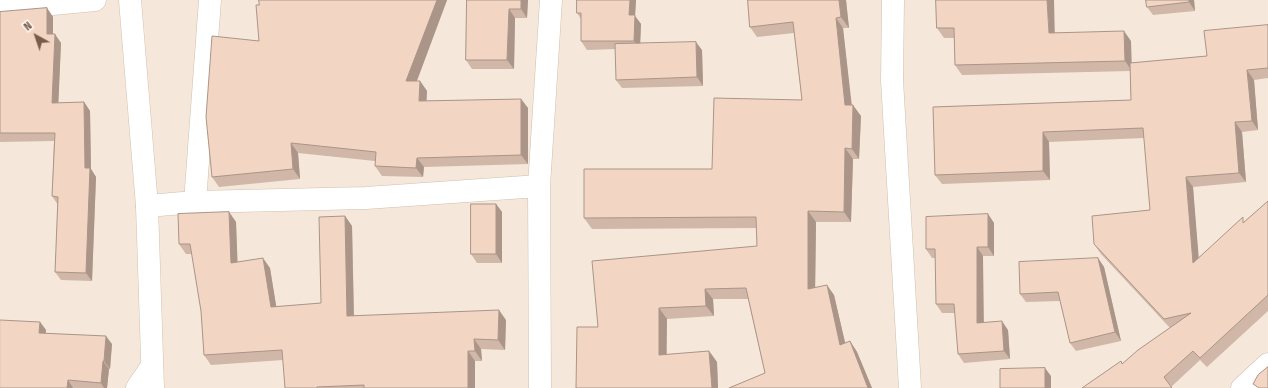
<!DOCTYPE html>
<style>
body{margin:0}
#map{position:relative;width:1268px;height:388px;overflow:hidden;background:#fdf6ec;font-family:"Fira Sans Condensed",sans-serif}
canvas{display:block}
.north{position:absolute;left:16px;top:16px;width:40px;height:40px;-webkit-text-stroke:3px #fffaf3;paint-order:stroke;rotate:320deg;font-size:11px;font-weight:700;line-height:16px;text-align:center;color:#7a5c4d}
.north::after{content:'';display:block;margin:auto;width:14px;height:18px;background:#7a5c4d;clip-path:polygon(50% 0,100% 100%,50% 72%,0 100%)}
</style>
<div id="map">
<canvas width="1268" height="388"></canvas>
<div class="north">N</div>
</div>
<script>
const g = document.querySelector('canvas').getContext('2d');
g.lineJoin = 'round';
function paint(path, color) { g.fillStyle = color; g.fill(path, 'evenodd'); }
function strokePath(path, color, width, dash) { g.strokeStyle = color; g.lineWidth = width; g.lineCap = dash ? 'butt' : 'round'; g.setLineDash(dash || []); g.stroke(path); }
const residential = new Path2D(`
 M0,0h1268v388h-1268z`);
const minor = new Path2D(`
 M893,0l-1,80 18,308
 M0,9l95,-9
 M195,202l15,-202
 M147,206l48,-4 171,-4 173,-12
 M137,388l15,-22
 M540,388l-1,-202 12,-186
 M1242,388l26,-24`);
const secondary = new Path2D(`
 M130,0l17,206 6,182`);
const wall = new Path2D(`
 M259,0h188l-30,81h3l7,10 -1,10 95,-2 7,9v56l-104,3 -1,10 -41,-1 -7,-10v-5l-77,-8 2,26 -81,8 -7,-10 47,-136z
 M467,0h61l-1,18h-12l-1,51h-42l-6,-9z
 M577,0h59l-1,16 6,8 -1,19 62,7 1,36 -81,2 -6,-8v-31l-29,1 -6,-9v-22l-4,-6z
 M748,0h98l3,28h-6l8,77 10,11 -2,43h-6l-2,63h-35l-1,65 19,8 11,48 5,-2 7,11 15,36h-143l36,-15 -17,-74h-35l1,17 -47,3v36l42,-4 8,11 1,26h-142l22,-61 159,-81 -1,-18 -164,1 -8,-11 128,-49 90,-69 -8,-67 -37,4 -7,-10z
 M936,0l119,33 76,8v22l76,-7 61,-31v53l-14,2 4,50 -16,2 4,50 -53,5 5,71 47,-37 23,-20v110l-61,56 -7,-7 -29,27 -49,-23 48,-36 -69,-74 -7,-10 56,-34 -6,-72 -95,4 1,38 -108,4 -7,-9 -2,-68 198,-7 -1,-29 -168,4 -7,-10 -1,-27h-10l-7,-10z
 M1146,0h48l1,11 -42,4 -6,-8z
 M47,8l6,9v17l8,9 -3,60 26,-1 6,9 1,58 5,8 -4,104 -31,-1 -6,-8 3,-67 -6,-9 2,-55 -54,1v-130z
 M496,204l6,8v51h-25l-6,-9z
 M229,212l7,10 1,40 33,6 6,39 45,-4 24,-87 7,10 2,89 152,5 -1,30 -24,-1 1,12h-7v27h-190l-2,-28 -72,5 -7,-10 -3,-44 -9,-57h-6l-7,-10z
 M988,214l6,9v33h-11v67l25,7 2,29 -46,4 -6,-9 -3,-41h-13l-6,-9 -1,-46h-3l-6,-9z
 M1098,258l6,9 17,74 -45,10 -6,-8 -10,-42 -34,1 -6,-8z
 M40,322l6,8 -1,3 67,11 -2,25h-1l-2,19h-107z`);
const shadedWall = new Path2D(`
 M437,0h10l-34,91 -7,-10z
 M521,0h7l-1,18 -6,-9z
 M630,0h6l-1,16 6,8 -1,25 -6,-8 -5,-26z
 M839,0h7l3,28 -8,-11z
 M1047,0h7l1,43 -6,-10z
 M1189,0h5l1,11 -6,-9z
 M47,8l6,9v25l-6,-8z
 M509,9l6,9 -1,51 -7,-9z
 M836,18l7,10 10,88 -8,-11z
 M1124,31l7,10 1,30 -7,-10z
 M55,34l6,9 -3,69 -6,-9z
 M696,42l6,8 1,36 -6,-9z
 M1247,70l7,10 4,50 -6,-9z
 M420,81l7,10 -1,20 -7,-10z
 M521,99l7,9v56l-7,-9z
 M84,102l6,9 1,58 5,8 -4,104 -6,-8z
 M853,105l8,11 -2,43 -7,-10z
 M1235,122l7,10 4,50 -7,-9z
 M1043,132l6,10 1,38 -7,-9z
 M291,143l7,10 2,26 -7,-10z
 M845,148l8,11 -2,63 -7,-10z
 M417,158l7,9 -1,10 -7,-9z
 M1186,177l7,10 7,86 -7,-10z
 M496,204l6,8v51l-6,-9z
 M808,211l8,11 -1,78 -7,-11z
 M229,212l7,10 2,51 -7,-10z
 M988,214l6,9v33l-6,-9z
 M345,216l7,10 2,100 -7,-10z
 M977,247l6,9 1,76 -7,-9z
 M263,258l7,10 8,49 -7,-10z
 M1098,258l6,9 17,74 -6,-9z
 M827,285l7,10 14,60 -8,-10z
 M705,289l8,10 1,17 -8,-10z
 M659,308l8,11 -1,47 -7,-11z
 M499,310l7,10 -1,30 -7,-10z
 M1002,321l6,9 2,29 -6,-8z
 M40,322l6,8 -1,11 -6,-8z
 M106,336l6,8 -2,25 -6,-8z
 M474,339l7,10 1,12 -7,-10z
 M850,341l7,11 15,36h-4z
 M468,351l7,10v27h-7z
 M709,351l8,11 1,26h-6z
 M103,361l6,8 -2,19h-3l-3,-5z
 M1045,368l6,8v12h-6z
 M68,380l5,8h-6z`);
const building = new Path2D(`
 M259,0h178l-31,81h14l-1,20 102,-2v56l-104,3 -1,10 -41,-2 1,-14 -85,-9 2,26 -81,8 -6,-60 6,-81 47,5 -3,-36h3z
 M467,0h54v9h-12l-2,51h-41z
 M577,0h53l-1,15h6l-1,26h-53v-28h-4z
 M748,0h91l2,17 -5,1 9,87h8l-1,44 -7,-1 -1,64 -36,-1v78l19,-4 13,60 10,-4 18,47h-139l36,-15 -19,-85 -41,1 1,17 -47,2v47l50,-4 3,37h-136l1,-61h21l-6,-66 165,-15 -1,-29 -172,1v-49h128l2,-71 88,2 -9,-78 -43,5z
 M936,0h111l2,33 75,-2 1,30 -170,4 -1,-37h-17z
 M1146,0h43v2l-42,5z
 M47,8v26h8l-3,69 32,-1 1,66h5l-4,105 -31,-1 3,-75 -6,-1 3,-63h-55v-121z
 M1268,25v43l-21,2 5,51 -17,1 4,51 -53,4 7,86 50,-46v6l25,-22v94l-68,63 -7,-7 -29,26 8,11h-90l39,-27 1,3 16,-14 53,-37 -27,6 -70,-75 -2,-28 58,-6 -7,-82 -100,4v39l-108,4 -2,-68 198,-7 -1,-37 77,-7 -3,-25z
 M696,42l1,35 -81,3 -1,-36z
 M471,204h25v50h-25z
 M229,212l2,51 32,-5 8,49 50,-4 -2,-86 26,-1 2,100 152,-6 -1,30 -24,-1 1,12h-7v37h-104v-3l-47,2v1h-32l-3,-38 -78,5 -3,-44 -11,-67h-11l-1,-30z
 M988,214v33h-11v76l25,-2 2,30 -46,3 -4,-50h-18l-1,-55h-9v-32z
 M1098,258l17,74 -45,11 -12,-51 -38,2 -1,-32z
 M0,320l40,2 -1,11 67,3 -2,25h-1l-2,22 -33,-3 -1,8h-67z
 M1268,367v21h-9l-6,-4 5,-9z
 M1045,368v20h-45v-19z`);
paint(residential, '#f5e8da');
strokePath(minor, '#d1beb0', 23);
strokePath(secondary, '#d6c0b0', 23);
strokePath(minor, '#fff', 22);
strokePath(secondary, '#fff', 22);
paint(wall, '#d1b7a8');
paint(shadedWall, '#aa9588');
paint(building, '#f3d5c3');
strokePath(building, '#aa9588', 1);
</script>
